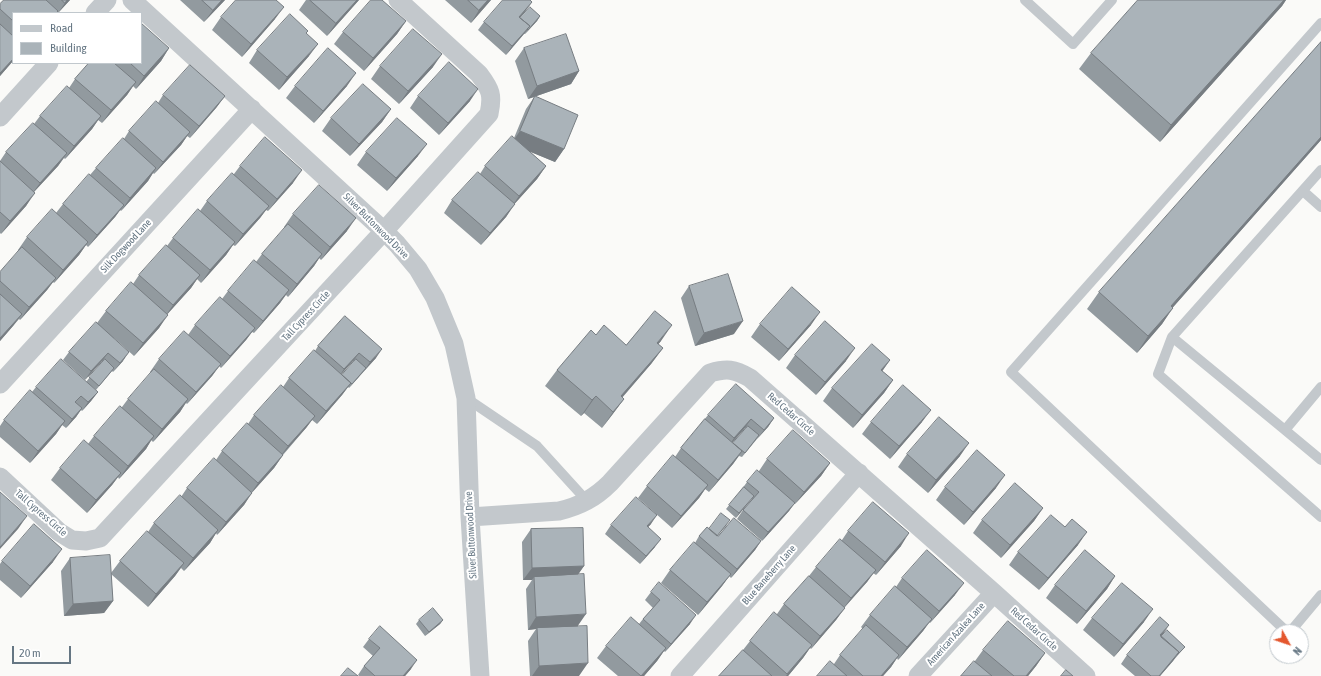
<!DOCTYPE html>
<style>
body{margin:0}
#map{position:relative;width:1321px;height:676px;overflow:hidden;background:#fafaf8;font-family:"Asap Condensed",sans-serif}
canvas{display:block}
.legend{position:absolute;left:12px;top:12px;width:130px;height:52px;box-sizing:border-box;background:#fff;border:1px solid #c1c8cd;margin:0;padding:5px 7px;list-style:none;font-size:12px;color:#657683}
.legend li{display:flex;align-items:center;gap:8px;height:20px}
.legend b{width:20px;border:1px solid #c1c8cd}
.north{position:absolute;left:1269px;top:624px;width:40px;height:40px;box-sizing:border-box;background:#fff;border:1px solid #c1c8cd;border-radius:50%;rotate:130deg;font-size:11px;font-weight:700;line-height:16px;text-align:center;color:#657683}
.north::after{content:'';display:block;margin:auto;width:14px;height:18px;background:#e4572e;clip-path:polygon(50% 0,100% 100%,50% 72%,0 100%)}
.scale{position:absolute;left:12px;top:646px;width:59px;height:18px;box-sizing:border-box;border:2px solid #657683;border-top:0;padding-left:5px;font-size:12px;line-height:14px;white-space:nowrap;color:#657683;-webkit-text-stroke:3px #fff;paint-order:stroke}
</style>
<div id="map">
<canvas width="1321" height="676"></canvas>
<ul class="legend">
<li><b style="height:5px;background:#c3c8cc"></b>Road</li>
<li><b style="height:11px;background:#aab3b9"></b>Building</li>
</ul>
<div class="north">N</div>
<div class="scale">20 m</div>
</div>
<script>
const g = document.querySelector('canvas').getContext('2d');
g.lineJoin = 'round';
function strokePath(path, color, width, dash) { g.strokeStyle = color; g.lineWidth = width; g.lineCap = dash ? 'butt' : 'round'; g.setLineDash(dash || []); g.stroke(path); }
function paint(path, color) { g.fillStyle = color; g.fill(path, 'evenodd'); }
function label(font, color, halo, rows, align = 'center') {
  g.font = font + ' "Asap Condensed",sans-serif'; g.lineWidth = 4; g.setLineDash([]); g.textBaseline = 'middle'; g.strokeStyle = halo; g.fillStyle = color; for (const [text, x, y, turn = 0] of rows) {
    g.save(); g.translate(x, y); g.rotate((+turn || 0) * Math.PI / 180); g.textAlign = isNaN(turn) ? turn : align; if (halo) g.strokeText(text, 0, 0); g.fillText(text, 0, 0); g.restore();
  }
}
const service = new Path2D(`
 M1025,0l48,44 39,-44
 M1321,170l-149,167 113,93 36,-43
 M1303,191l18,16
 M1172,337l-14,37 163,143
 M466,398l71,48 50,55
 M1285,430l36,30
 M1287,632l-276,-260 310,-349
 M1290,632l31,-37`);
const minor = new Path2D(`
 M132,0l252,231 13,13 21,25 17,29 19,46 12,54 4,119 10,159
 M95,13l12,-13
 M0,117l49,-54
 M0,384l252,-275
 M0,477l59,55 13,8 14,1 14,-3 284,-307 105,-117c4,-19 2,-24 -10,-40l-81,-74
 M470,517l89,-6c21,-5 36,-13 51,-28l100,-110c17,-5 24,-4 40,5l244,215 92,83
 M680,676l179,-203
 M918,676l76,-83`);
const wall = new Path2D(`
 M4,0h66l-12,13h-45v48l-13,15v-72z
 M180,0h45l-21,22z
 M306,0h53l-32,36 -28,-26z
 M445,0h46l-20,23z
 M1138,0h148l-4,6 -122,136 -81,-73 12,-16z
 M532,2l-12,16 20,-2 -3,5 -12,13h-1l-18,21 -28,-25 6,-8z
 M221,17l54,2 -33,38 -30,-27z
 M406,21l-9,13 -33,37 -30,-27 9,-12z
 M306,33l3,23 -30,34 -30,-27 8,-13z
 M1321,42v98l-148,167 -11,17 -25,29 -50,-44 12,-17z
 M169,48l-8,13 -25,28 -3,-3 -6,9 -25,28 -4,-3 -6,9 -27,30 -1,-1 -6,8 -24,26 -8,14 -25,28 -1,-1v-72l6,-9 28,-28 6,-8 29,-28 6,-9 14,-16h52z
 M524,48l55,23 -8,13 -43,15 -13,-38z
 M380,66l53,1 -34,37 -28,-25z
 M295,86h52l-33,37 -28,-25z
 M163,95l62,1 -9,12 -26,30 -3,-2 -6,9 -27,29 -1,-1 -5,8 -27,30 -1,-1 -5,7 -27,30 -2,-2 -7,10 -25,28 -1,-1 -6,8 -27,30 -1,-1 -6,7 -13,15v-69l19,-21 -1,-1 9,-13 29,-24 7,-9 27,-29 6,-7 28,-29 5,-8 29,-28z
 M418,96l52,5 -31,34 -29,-27z
 M535,96l29,53 -9,13 -26,-11 17,15 -9,13 -23,25 -8,13 -25,28 -37,-32 8,-13 28,-26 5,-8 29,-28 12,-29z
 M391,109l-9,13 -32,34 -28,-25 9,-13z
 M366,152l52,4 -31,35 -30,-26z
 M240,166l53,17 -25,28 -2,-1 -6,8 -25,28 -2,-1 -7,10 -25,28 -4,-4 -6,9 -24,26 -8,14 -25,28 -20,-18 9,23 -10,11 -1,-1 -16,19 -10,-8 16,-20v-1l-17,19 -22,-20 6,-8 28,-29 9,-12 27,-27 6,-9 28,-29 6,-8 27,-27 7,-10 27,-27z
 M293,214l54,17 -26,29 -2,-2 -5,8 -26,31 -2,-2 -6,8 -26,30 -2,-1 -6,8 -25,28 -2,-2 -7,10 -25,28 -1,-1 -6,9 -27,30 -2,-2 -5,9 -27,30 -1,-2 -6,8 -25,28 -36,-33 9,-12 28,-24 6,-8 28,-29 6,-8 24,-26 -2,-1 9,-13 29,-24 7,-10 27,-26 6,-8 28,-29 6,-8 23,-26 -1,-1z
 M689,286l45,48 -39,12 -14,-48z
 M345,316l31,42 -27,30 -1,-1 -6,8 -25,29 -5,-4 -6,8 -23,27 -9,13 -22,24 -8,13 -27,30 -1,-2 -6,10 -26,28 -3,-3 -6,8 -27,31 -37,-33 2,27 -9,12 -40,3 -3,-45 9,-13 41,15 9,-12 28,-29 6,-9 27,-26 6,-9 29,-28 6,-9 26,-27 6,-9 29,-28 6,-9 26,-27 3,-5zM353,361l1,1 -12,13 -1,-1z
 M760,324l51,1 -32,36 -28,-24z
 M596,335l30,10 35,-4 -3,3 5,4 -12,16 -29,34 2,1 -12,16 -10,13 -18,-15 -3,3 -36,-30 12,-16z
 M795,355l51,6 -30,34 -30,-27z
 M890,360l-8,11 11,9 -9,13 -31,35 -30,-27 9,-13z
 M36,387l62,5 -7,9 -9,10 -1,-1 -5,7 -10,11 -4,-3 -6,9 -26,29 -30,-26v-11l4,-6 28,-28z
 M708,415l66,3 -6,9 -11,12 -15,18 -3,-1 -6,8 -24,28 -4,-3 -6,9 -27,30 -34,-30 9,-12 28,-29 6,-9zM745,428h1l-13,15h-1z
 M871,422h51l-32,37 -28,-25z
 M907,454l53,2 -32,37 -30,-26z
 M767,459l63,4 -9,13 -26,28 -1,-1 -5,8 -27,30 -25,-22 6,-9 9,-10 -1,-1 -15,19 -10,-9 16,-20 5,-7 12,-11z
 M945,487l51,1 -32,37 -28,-25z
 M1043,508l-9,13 -33,37 -28,-25 9,-13z
 M651,524l-3,3 7,20 -15,17 -35,-30 6,-9z
 M727,525l-10,11 44,5 -6,9 -24,28 -2,-2 -7,10 -24,29 -37,-32 9,-13 25,-27 4,-7 10,-7z
 M1065,527l13,18 -39,45 -30,-25 9,-13z
 M531,529l53,37 -6,8v52l1,50h-49l-2,-35 8,-12 -8,1 -2,-41 6,-9h-9l-1,-38z
 M848,531l53,15 -25,29 -3,-2 -6,9 -22,25 -9,13 -25,29 -1,-1 -7,10 -15,18h-69l24,-26 7,-9 27,-27 7,-10 25,-28 7,-9 26,-27z
 M2,561l51,1 -32,36 -21,-18v-16z
 M1115,576l-8,13 -30,35 -31,-26 9,-13z
 M902,578l53,17 -25,28 -1,-1 -6,9 -25,29 -1,-2 -6,9 -8,9h-66l17,-12 6,-9 23,-26 -2,-2 9,-12 26,-28z
 M651,592l39,32 -25,28 -1,-1 -7,10 -13,15h-26l-21,-18 9,-12 33,-22 4,-5 10,-11 -8,-8z
 M1092,618l52,4 -30,35 -31,-27z
 M419,620h24l-3,4 -15,12 -9,-12z
 M1163,634l-2,2 24,11 -25,29h-25l-14,-12 6,-9z
 M369,639l42,30 -6,7h-46l-1,-1 6,-9 9,-10 -10,-9z
 M983,650l62,3 -9,13 -8,10h-67l14,-15z`);
const shadedWall = new Path2D(`
 M67,0h3l-12,13 7,-10z
 M222,0h3l-21,22 9,-12z
 M357,0h2l-32,36 9,-13z
 M488,0h3l-20,23 8,-13z
 M1284,0h2l-4,6 -122,136 11,-17z
 M532,2l-6,8 -13,16 6,-9z
 M284,7l-9,12 -33,38 9,-13z
 M540,16l-3,5 -12,13 3,-4z
 M406,21l-9,13 -33,37 9,-13z
 M530,26l-7,9 -17,20 6,-9z
 M318,44l-9,12 -30,34 8,-13z
 M169,48l-8,13 -25,28 8,-13z
 M442,54l-9,13 -34,37 9,-13z
 M13,59v2l-13,15v-3z
 M579,71l-8,13 -43,15 9,-13z
 M356,73l-9,13 -33,37 9,-12z
 M136,82l-9,13 -25,28 9,-13z
 M478,89l-8,12 -31,34 9,-12z
 M225,96l-9,12 -26,30 9,-12z
 M391,109l-9,13 -32,34 9,-12z
 M101,116l-9,13 -27,30 9,-13z
 M520,131l44,18 -9,13 -44,-18z
 M190,132l-9,13 -27,29 9,-12z
 M1321,137v3l-161,182 11,-16z
 M427,144l-9,12 -31,35 9,-13z
 M67,153l-9,13 -27,29 9,-12z
 M546,166l-9,13 -27,30 9,-13z
 M156,168l-8,13 -27,30 9,-13z
 M302,170l-9,13 -25,28 9,-12z
 M35,193l-9,13 -25,28 9,-13z
 M515,204l-9,13 -25,28 9,-12z
 M124,205l-9,12 -27,30 9,-12z
 M269,206l-9,12 -25,28 8,-12z
 M356,218l-9,13 -26,29 9,-13z
 M88,242l-9,13 -25,28 9,-13z
 M235,242l-9,13 -25,28 9,-13z
 M322,254l-8,12 -26,31 9,-13z
 M200,275l-9,13 -27,30 9,-13z
 M56,278l-9,12 -27,30 9,-13z
 M289,290l-9,13 -26,30 9,-12z
 M1173,308l-11,16 -25,29 11,-17z
 M820,312l-9,13 -32,36 9,-12z
 M22,314l-9,12 -13,15v-3z
 M168,315l-9,13 -25,28 9,-13z
 M743,321l-9,13 -39,12 9,-13z
 M672,325l-11,16 -15,18 11,-16z
 M255,328l-9,12 -25,28 9,-12z
 M663,348l-12,16 -40,46 10,-14z
 M855,348l-9,13 -30,34 9,-13z
 M382,349l-6,9 -12,13 6,-9z
 M129,352l-6,9 -10,11 7,-9z
 M108,353l-6,8 -17,19 6,-9z
 M359,353l-6,8 -15,17 6,-9z
 M890,360l-9,13v-3z
 M221,364l-9,12 -25,28 9,-12z
 M366,368l-3,4 -14,16 3,-4z
 M893,380l-9,13 -31,35 9,-13z
 M351,383l-9,12 -25,29 9,-13z
 M98,392l-7,9 -9,10 6,-9z
 M596,396l-12,17 -3,3 11,-16z
 M188,399l-8,13 -27,30 9,-13z
 M624,399l-12,16 -10,13 11,-16z
 M82,408l-6,9 -10,11 6,-9z
 M931,410l-9,12 -32,37 9,-13z
 M315,416l-9,12 -27,30 9,-12z
 M774,418l-6,9 -11,12 7,-9z
 M751,419l-6,9 -17,19 6,-9z
 M65,421l-9,13 -26,29 8,-12z
 M154,436l-8,13 -27,30 9,-13z
 M969,443l-9,13 -32,37 8,-13z
 M742,451l-9,13 -24,28 9,-12z
 M283,455l-9,13 -25,28 9,-13z
 M830,463l-9,13 -26,28 9,-12z
 M121,473l-9,12 -25,28 9,-13z
 M1005,475l-9,13 -32,37 9,-13z
 M708,485l-9,13 -27,30 9,-12z
 M252,493l-8,12 -27,30 9,-13z
 M754,496l-3,4 -15,18 3,-5z
 M795,503l-6,8 -27,30 6,-9z
 M1043,508l-9,13 -33,37 9,-13z
 M657,515l-6,9 -10,11 6,-9z
 M27,516l-9,13 -18,20v-2z
 M218,530l-8,13 -26,28 9,-13z
 M1087,532l-9,13 -39,45 9,-12z
 M909,533l-8,13 -25,29 9,-13z
 M661,539l-6,8 -15,17 6,-8z
 M761,541l-6,9 -24,28 6,-9z
 M62,549l-9,13 -32,36 9,-12z
 M184,563l-9,13 -27,31 8,-13z
 M584,566l-9,13 -41,-2 -2,3h-9l9,-12z
 M876,570l-9,12 -25,28 9,-12z
 M731,574l-9,12 -24,29 9,-13z
 M1115,576l-8,13 -30,35 9,-13z
 M964,583l-9,12 -25,28 9,-12z
 M113,601l-9,12 -40,3 9,-12z
 M845,608l-9,12 -25,29 9,-13z
 M1153,609l-9,13 -30,35 9,-13z
 M586,614l-9,13 -40,1 -1,1 -8,1 8,-13z
 M696,615l-6,9 -25,28 6,-8z
 M932,619l-9,12 -25,29 9,-13z
 M443,620l-3,4 -15,12 4,-4z
 M1169,625l-6,9 -9,10 6,-9z
 M812,645l-9,13 -15,18h-2z
 M666,648l-9,13 -13,15h-3z
 M1179,652l-6,9 -13,15h-1z
 M1045,653l-9,13 -8,10h-2z
 M899,655l-8,12 -8,9h-2z
 M417,660l-6,9 -6,7h-2z
 M588,663l-9,13h-47l7,-10z`);
const building = new Path2D(`
 M4,0h42l12,11 -2,2h-43v8l-13,-12v-5z
 M62,0h5l-2,3z
 M202,0h20l-9,10z
 M236,0h40l8,7 -33,37 -30,-27z
 M310,0h47l-21,23z
 M371,0h11l24,21 -33,37 -30,-26z
 M468,0h20l-9,10z
 M503,0h27l2,2 -13,15 11,9 -18,20 -28,-24z
 M1138,0h146l-113,125 -80,-72z
 M530,7l10,9 -12,14 -1,-1 3,-3 -10,-8z
 M290,14l18,17 -2,2 12,11 -31,33 -30,-27z
 M141,23l28,25 -25,28 -14,-13h11z
 M0,24l13,12v23l-13,14z
 M413,29l29,25 -34,37 -28,-25z
 M566,34l13,37 -42,15 -13,-38z
 M1321,42v95l-150,169 2,2 -25,28 -49,-44z
 M328,48l28,25 -33,38 -28,-25z
 M449,62l29,27 -30,34 -30,-27z
 M89,63h25l22,19 -25,28 -36,-31z
 M190,65l35,31 -26,30 -36,-31z
 M363,84l28,25 -32,35 -28,-26z
 M67,86l34,30 -27,30 -34,-30z
 M535,96l43,19 -14,34 -44,-18z
 M156,101l34,31 -27,30 -34,-31z
 M397,118l30,26 -31,34 -30,-26z
 M33,123l34,30 -27,30 -34,-31z
 M512,136l34,30 -27,30 -34,-30z
 M265,137l37,33 -25,29 -37,-33z
 M123,138l33,30 -26,30 -34,-30z
 M0,161l35,32 -25,28 -10,-9z
 M478,172l37,32 -25,29 -38,-33z
 M232,173l37,33 -26,28 -36,-33z
 M89,174l35,31 -27,30 -34,-31z
 M319,185l37,33 -26,29 -37,-33z
 M52,209l36,33 -25,28 -36,-33z
 M198,209l37,33 -25,28 -37,-32z
 M288,224l34,30 -25,30 -35,-30z
 M166,245l34,30 -27,30 -34,-30z
 M22,247l34,31 -27,29 -29,-26v-9z
 M254,260l35,30 -26,31 -35,-30z
 M728,274l15,47 -39,12 -15,-47z
 M131,282l37,33 -25,28 -37,-32z
 M792,287l28,25 -32,37 -28,-25z
 M0,294l22,20 -22,24z
 M220,297l35,31 -25,28 -35,-31z
 M655,311l17,14 -15,18 6,5 -42,48 3,3 -11,13 -17,-16 -4,4 -35,-30 34,-40 5,5 8,-10 22,20z
 M345,316l37,33 -12,13 -11,-9 -15,16 -26,-23z
 M825,321l30,27 -30,34 -30,-27z
 M96,322l33,30 -9,11 -12,-10 -17,18 -22,-19z
 M184,331l37,33 -25,28 -37,-33z
 M872,344l18,16 -9,10 12,10 -31,35 -30,-27z
 M314,350l37,33 -25,28 -37,-33z
 M61,359l37,33 -10,10 -7,-6 -6,6 7,6 -10,11 -36,-32z
 M105,359l9,9 -15,18 -10,-9z
 M356,359l10,9 -14,16 -10,-9z
 M154,369l34,30 -26,30 -34,-30z
 M736,384l38,34 -10,12 -13,-11 -17,19 -26,-23z
 M281,385l34,31 -27,30 -34,-31z
 M903,385l28,25 -32,36 -28,-24z
 M30,390l35,31 -27,30 -34,-31z
 M120,406l34,30 -26,30 -34,-30z
 M939,417l30,26 -33,37 -29,-26z
 M705,419l37,32 -24,29 -37,-32z
 M247,423l36,32 -25,28 -36,-32z
 M748,426l11,9 -14,18 -12,-10z
 M793,430l37,33 -26,29 -37,-33z
 M84,440l37,33 -25,27 -36,-32z
 M977,450l28,25 -32,37 -28,-25z
 M673,455l35,30 -27,31 -34,-30z
 M214,458l38,35 -26,29 -39,-34z
 M757,470l38,33 -27,29 -25,-22 16,-18 -12,-10z
 M1015,483l28,25 -33,37 -28,-25z
 M744,487l10,9 -15,17 -10,-8z
 M0,492l27,24 -27,31z
 M180,495l38,35 -25,28 -39,-35z
 M636,497l21,18 -10,11 14,13 -15,17 -35,-31z
 M873,502l36,31 -24,29 -37,-31z
 M721,513l9,7 -13,16 -8,-7z
 M1051,515l14,12 7,-8 15,13 -39,46 -30,-26z
 M734,518l27,23 -24,28 -38,-33 8,-9 11,9z
 M34,524l28,25 -32,37 -28,-25z
 M583,528l1,38 -52,2 -1,-39z
 M147,531l37,32 -28,31 -36,-33z
 M840,539l36,31 -25,28 -35,-31z
 M694,542l37,32 -24,28 -37,-32z
 M927,550l37,33 -25,28 -37,-33z
 M1085,550l30,26 -29,35 -31,-26z
 M110,555l3,46 -40,3 -3,-46z
 M584,574l2,40 -50,3 -2,-40z
 M809,576l36,32 -25,28 -36,-32z
 M659,582l37,33 -25,29 -28,-25 17,-19 -9,-8z
 M1122,583l31,26 -30,35 -31,-26z
 M895,586l37,33 -25,28 -37,-32z
 M433,608l10,12 -14,12 -10,-12z
 M774,612l38,33 -25,29 -37,-33z
 M631,617l35,31 -25,28 -35,-30z
 M1160,617l9,8 -9,10 19,17 -20,24h-8l-24,-21z
 M1008,621l37,32 -19,23h-12l-31,-26z
 M866,625l33,30 -18,21h-18l-23,-21z
 M380,626l37,34 -14,16h-28l-11,-10 16,-18 -11,-9z
 M587,626l1,37 -49,3 -2,-38z
 M1167,630l18,17 -8,8 2,-3 -18,-15z
 M743,650l29,26h-53z
 M830,661l17,15h-30z
 M974,661l18,15h-31z
 M348,668l10,8h-17z
 M1066,670l7,6h-12z`);
const streetNames = [
 ["Silver Buttonwood Drive",376,226,45],
 ["Silk Dogwood Lane",126,246,-47],
 ["Tall Cypress Circle",306,316,-47],
 ["Red Cedar Circle",791,414,41],
 ["Tall Cypress Circle",41,513,41],
 ["Silver Buttonwood Drive",471,535,-93],
 ["Blue Baneberry Lane",769,575,-49],
 ["Red Cedar Circle",1034,629,42],
 ["American Azalea Lane",956,634,-48]
];
strokePath(service, '#c3c8cc', 10);
strokePath(minor, '#c3c8cc', 19);
paint(wall, '#929a9f');
paint(shadedWall, '#777d82');
paint(building, '#aab3b9');
strokePath(building, '#777d82', 1);
label('10px', '#657683', '#fff', streetNames);
</script>
